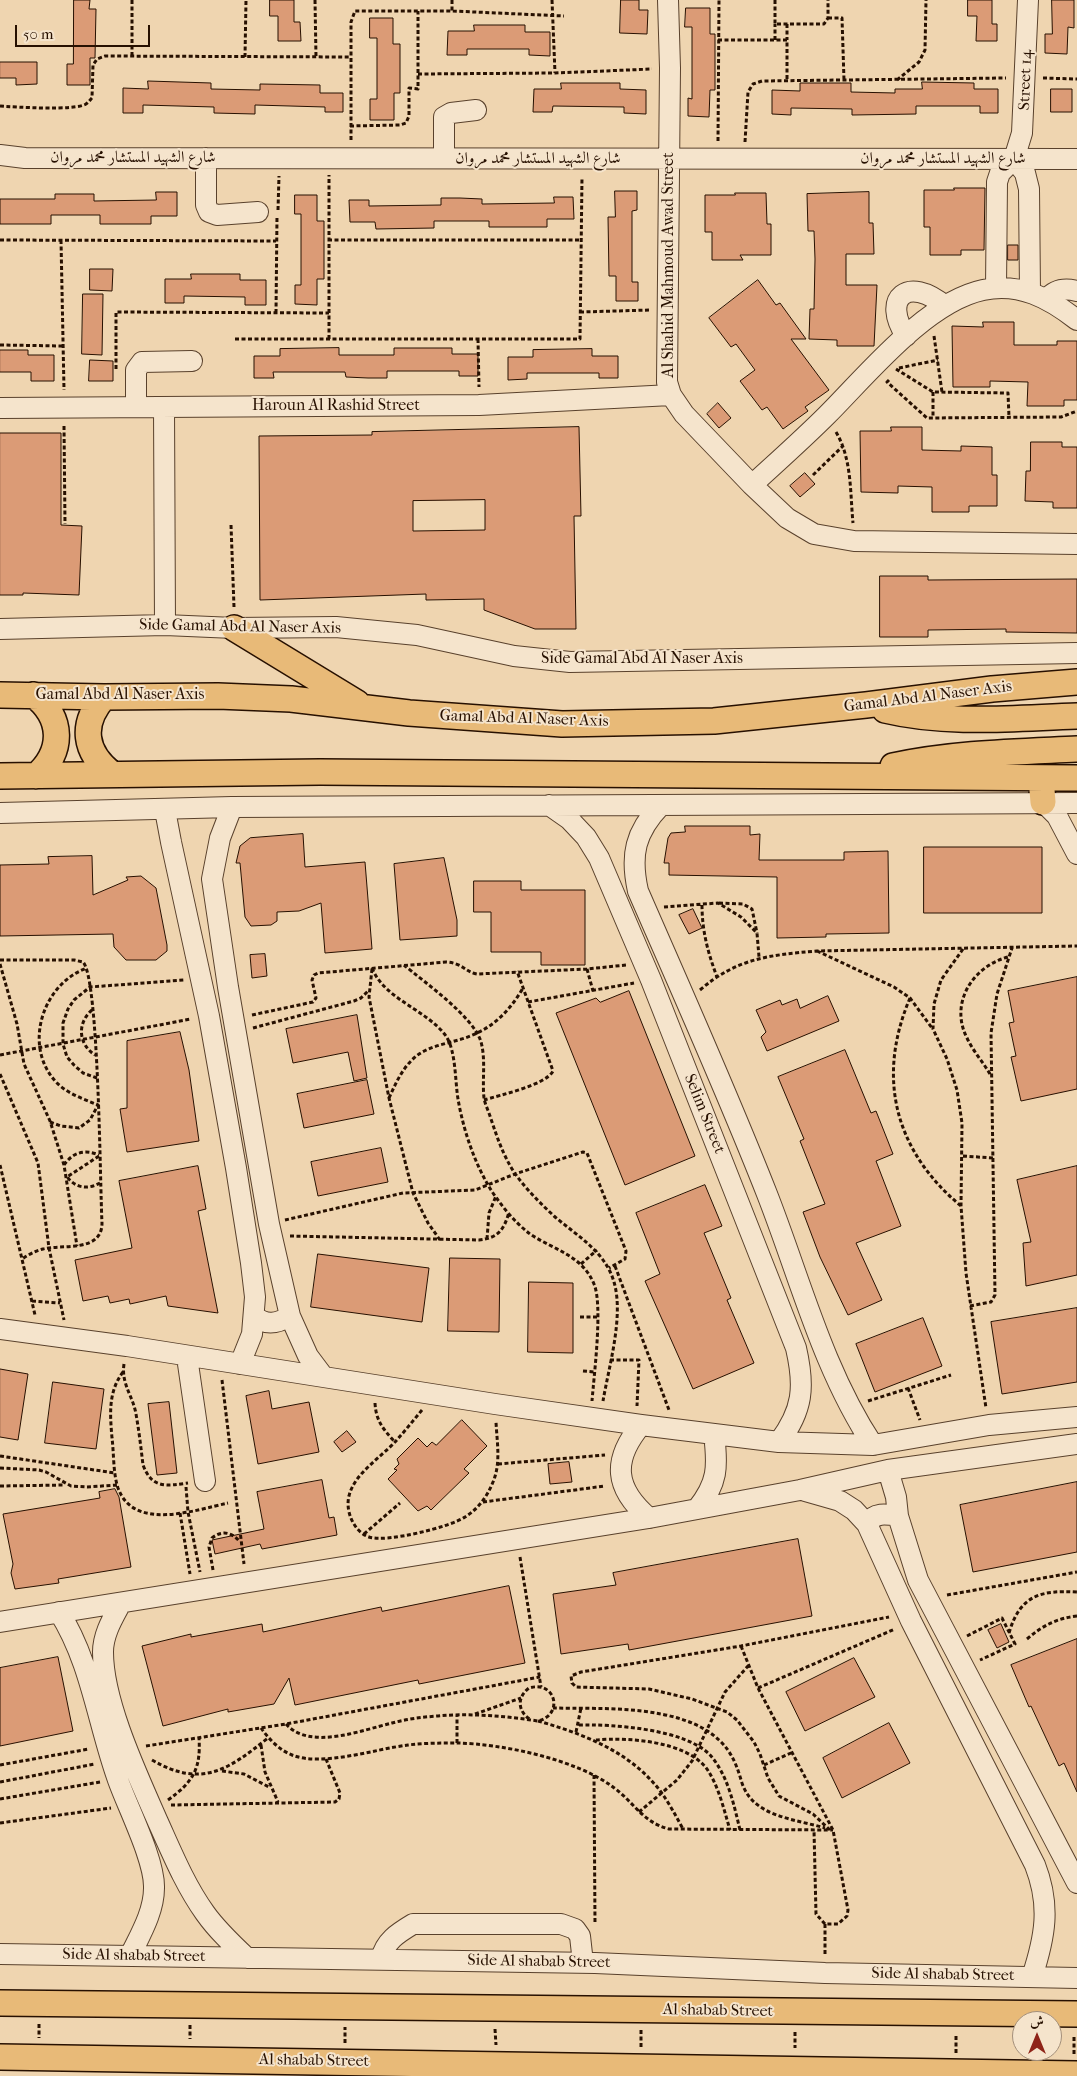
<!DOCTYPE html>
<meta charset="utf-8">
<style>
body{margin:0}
#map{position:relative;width:1077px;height:2076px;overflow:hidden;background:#efd5b0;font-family:"IM FELL French Canon",Amiri,serif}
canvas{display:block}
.north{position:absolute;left:1012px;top:2011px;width:50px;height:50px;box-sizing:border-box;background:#f5e4cc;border:1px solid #a38f7a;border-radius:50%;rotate:0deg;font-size:14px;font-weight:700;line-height:20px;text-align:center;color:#271000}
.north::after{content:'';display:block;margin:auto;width:18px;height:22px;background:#8f2418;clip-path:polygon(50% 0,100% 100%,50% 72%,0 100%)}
.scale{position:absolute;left:15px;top:25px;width:135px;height:22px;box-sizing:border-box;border:2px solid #271000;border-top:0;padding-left:6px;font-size:15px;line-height:18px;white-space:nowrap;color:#271000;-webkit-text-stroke:4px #f5e4cc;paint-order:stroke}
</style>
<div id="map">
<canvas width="1077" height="2076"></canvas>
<div class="north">ش</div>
<div class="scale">50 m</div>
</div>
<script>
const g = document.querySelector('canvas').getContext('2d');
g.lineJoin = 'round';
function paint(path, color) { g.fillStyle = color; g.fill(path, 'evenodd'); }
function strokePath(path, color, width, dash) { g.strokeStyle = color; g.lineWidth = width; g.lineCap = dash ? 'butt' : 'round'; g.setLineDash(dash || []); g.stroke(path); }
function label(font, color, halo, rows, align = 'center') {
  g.font = font + ' "IM FELL French Canon",Amiri,serif'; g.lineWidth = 4; g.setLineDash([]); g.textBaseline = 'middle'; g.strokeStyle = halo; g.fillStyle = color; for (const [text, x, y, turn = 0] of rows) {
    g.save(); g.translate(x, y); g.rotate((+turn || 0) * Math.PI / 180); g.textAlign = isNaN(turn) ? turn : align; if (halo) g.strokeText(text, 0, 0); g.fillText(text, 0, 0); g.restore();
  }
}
const building = new Path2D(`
 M74,0h16l-1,9h7l-1,49h-5v27h-23v-21h6z
 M270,0h24v22h6l1,19h-23v-25h-8z
 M621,0h18v10h9l-1,24 -27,-1z
 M968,0h24v24h5v17h-21l1,-25h-9z
 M1052,0h22v28l-6,-1 -1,27 -22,-1v-19h7z
 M686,8h24v26h5v56h-5l-1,27 -21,-1v-18l4,1v-72h-7z
 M370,18h23v26h7v49h-6v27h-24v-21h7v-61h-7z
 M474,25h51v7h25v24l-21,-1v-6h-62v6h-20l1,-24h26z
 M0,62h37v22l-21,1v-7h-16z
 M148,81l63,2v6l49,1v-6l60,1v8h23v19h-18v-5l-70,-2v9l-41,-1v-6l-71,-2v8h-20v-25l25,1z
 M922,82l52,1v6h24v24h-18v-7h-64v8l-64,1v-6l-61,-1v7l-19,-1v-24l28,1v-8h51v9l44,1v-4h27z
 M561,83h59v6l26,1v24l-22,-1v-6l-71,-1 -1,6h-19l1,-23h27z
 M1051,89h21v23h-21z
 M954,188h31l-1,62h-23v5h-31v-28h-6v-37h30z
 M615,191h22v19l-5,1v71h6v19h-22v-25h-7l-1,-59h7z
 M156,192h21v24h-26v8h-51v-9h-49v9h-51v-25h55v-5h39v7l62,-1z
 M869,192v31h4l1,31h-28v31h31l-3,61h-37v-6l-28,-1 1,-30h4l1,-50 -1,-28h-6l-1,-37z
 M735,193h31l1,31h4v31h-31l3,5h-31v-28h-7v-37h30z
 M295,195h22v26h7v58h-7v26l-22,-1v-19h6v-71h-6z
 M554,197h19l1,22h-27v8h-58v-6h-55v7l-58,1 -1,-7h-25l-1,-22h20v6l72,-1v-7h19l22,1v5l72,-1z
 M1008,245h10v15h-10z
 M90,269h23l-1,22 -22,-1z
 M191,274h49v6h26v25h-21v-8l-61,-1v7h-19v-24h26z
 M758,280l18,25 4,-2 26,36h-15l38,51 -24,17 3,4 -25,18 -16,-22 -5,3 -22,-29 15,-11 -19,-26 -5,3 -22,-29z
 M83,294h20l-1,61 -20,-1z
 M983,322h31v23h43v-4h20v59h-13v6h-37l1,-24 -38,-1v6h-37l-1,-61 31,1z
 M339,348v7h55v-7h58v6h26v22h-19v-5h-72v7h-19l-22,-1 -1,-5h-72l1,6h-20v-22h26v-7z
 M592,349v7h26v22h-19v-5h-72v6l-19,1v-23h25v-7z
 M0,350h28v5h26v26h-23v-9h-31z
 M90,360l23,1v20h-24z
 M718,403l13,15 -12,10 -12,-14z
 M579,427l2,89h-7l2,113h-41l-51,-19v-11l-58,1v-6l-166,6 -1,-164 113,-1v-3zM485,500v30l-72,1v-30z
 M891,427h31v23l39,1v-5l31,1v28h5v31h-28v6h-37v-25l-34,-1v7l-37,-1 -1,-61h31z
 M0,433h61v92l21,1 -3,69 -56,-2v2h-23z
 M1031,442h31v5h15v61h-24v-6l-28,-1 1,-30h4z
 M805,473l10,11 -15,13 -10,-11z
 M880,576h48v4l149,-1v54l-71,-1v-3l-78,1v7h-48z
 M685,826h65v9l10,-1 -1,26h85v-8l44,-1 1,82 -63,1v3l-49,1v-61l-108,-2v-12h-5l4,-25 3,-5 14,-1z
 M303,834l2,33 60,-5 7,87 -47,4 -4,-50 -22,8 -22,1v9l-6,4 -20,1 -6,-9 -5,-54h-4l4,-17 10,-8z
 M924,847h118v66h-118z
 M92,856l1,39 35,-15 -2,-3 15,-1 15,12 11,57v6l-11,9h-30l-12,-13 -1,-13 -113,2v-71l49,-1 -1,-7z
 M444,858l13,62v16l-57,4 -6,-76z
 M474,881h47v9h64v75h-44v-13h-50v-40h-17z
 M693,909l9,19 -13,6 -10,-19z
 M265,954l2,22 -15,2 -2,-23z
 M1077,977v112l-56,12 -10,-44 5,-1 -7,-33 5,-1 -6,-31z
 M629,991l66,165 -70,29 -69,-172 40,-15 4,4z
 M828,996l11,25 -72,30 -6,-14 5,-5 -10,-22 24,-10 2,5 15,-6 3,9z
 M357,1015l10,63 -13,3 -6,-29 -55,11 -7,-34z
 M180,1032l9,38 10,71 -72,11 -7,-43 7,-1v-67z
 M845,1050l26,63 5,-2 17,43 -17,7 25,65 -45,17 26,57 -34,15 -28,-58 -17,-45 22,-8 -25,-63 4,-2 -26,-62z
 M367,1080l7,34 -70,14 -7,-34z
 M381,1148l7,34 -70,14 -7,-34z
 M198,1166l8,43 -8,2 20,102 -50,-7 -2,-10 -36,8 -1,-5 -19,4 -2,-7 -25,5 -8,-41 57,-12 -13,-67z
 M1077,1166v109l-51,11 -3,-43 8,-1 -14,-62z
 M705,1185l17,41 -18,7 27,65 -4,2 27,63 -61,26 -48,-108 15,-7 -24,-61z
 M318,1254l111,14 -7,54 -111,-15z
 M450,1258l50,1 -1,73 -51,-1z
 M529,1282l44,1v70l-45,-1z
 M1077,1308v74l-75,12 -11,-72z
 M923,1318l19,48 -67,26 -19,-48z
 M0,1369l28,5 -10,66 -18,-3z
 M53,1382l51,7 -8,60 -51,-6z
 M269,1391l3,18 37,-7 10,50 -61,12 -12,-68z
 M169,1402l8,71 -20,2 -9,-71z
 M462,1420l25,26 -23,23 5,4 -38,37 -4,-4 -9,5 -30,-32 9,-9 -3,-1 5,-5 -2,-5 21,-21 9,9 5,-5 4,3z
 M347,1431l9,11 -14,10 -8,-10z
 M569,1462l3,20 -22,2 -2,-20z
 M322,1480l7,38 5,-1 3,18 -75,14 -2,-5 -45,10 -3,-14 52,-11 -7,-37z
 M1077,1482v70l-104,20 -13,-67z
 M115,1489l4,8 12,70 -73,12 1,4 -44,6 -4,-16 2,-9 -10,-50 97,-16 -1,-6z
 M798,1539l14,77 -183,34 -1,-6 -67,10 -8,-60 63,-9 -3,-12z
 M509,1586l16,77 -106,21 -1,-4 -123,25 -6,-27 -15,26 -46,8v-3l-65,17 -21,-80 49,-12v3l71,-13 1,8 118,-25 1,4z
 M1001,1624l8,18 -12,6 -9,-18z
 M1077,1639v153l-13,-29 -5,3 -28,-60 -2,1 -18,-42z
 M58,1657l15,74 -73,15v-78z
 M854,1658l21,39 -70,34 -19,-39z
 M889,1723l21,40 -68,35 -19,-40z`);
const path = new Path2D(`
 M132,0v56
 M315,0l1,57
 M452,0v11
 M552,0l3,73
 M775,0v24h49l4,-6v-18
 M828,18h14l2,62
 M787,24v16
 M718,40h69v40
 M775,40v-16
 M245,57l1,-57
 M418,74l137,-1 97,-4
 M1043,78l34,1
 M897,80l22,-18 6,-12 1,-50
 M0,106c16,1 75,5 86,-2 3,-2 4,-4 6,-6l1,-33 4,-6 8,-3 245,1
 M350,126l50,-1 6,-2 3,-7v-28l9,1v-78
 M351,140v-118l4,-11h97l112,5
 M718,141l1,-141
 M745,142l3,-50 5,-8 9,-3 244,-3
 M278,210l1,-34
 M0,240l276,1
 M61,240l3,150
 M328,240h252
 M580,312l70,-2
 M276,313l1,-97
 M934,336l8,56
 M235,339h345l2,-162
 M329,339v-164
 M478,339l1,48
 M0,345l63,1
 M899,368l39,-8
 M116,369v-57l213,1
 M896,369l37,23 75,1 1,24
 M889,380l-2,2 40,36 134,-1 16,-6
 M933,392v26
 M64,426l1,98
 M836,432c16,27 14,60 17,91
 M813,475l30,-29
 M231,525l3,82
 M719,903l24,1 9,5 5,24
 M702,905c0,26 6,48 15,72
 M664,907l54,-4 23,14 16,16 2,24
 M963,949l-22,31 -7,24 -1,25 14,30 10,31 5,33 -1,83 5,67 20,135
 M817,951l77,36 16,11 22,30
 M0,960h74l9,2c16,16 17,225 19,261 0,30 -40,21 -59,26 -8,2 -15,6 -21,10
 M0,964l17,60 7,40 26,57 14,44 13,81
 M404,965c20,17 70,52 77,77 5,18 1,38 3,56 1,6 4,12 6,18 7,21 13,40 26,59 11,15 24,28 38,41 23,20 51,35 60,66 10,34 -5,84 -11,119
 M372,968c13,32 54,41 74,68 10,15 9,45 12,63 5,29 15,60 30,86 10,17 26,37 42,49 24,16 52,21 64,50 9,21 0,91 -2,117
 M372,969l-3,28 20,101 24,95 15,30 12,17
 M587,969l6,22
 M700,990c37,-32 70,-35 117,-39l260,-5
 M910,998c-34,80 -15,153 51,208
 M528,1002l106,-19
 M92,1010c-15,13 -14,34 3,45
 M252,1015l61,-13 3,-4 -4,-18 2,-5 4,-2 128,-11c17,1 19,10 31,12l110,-5 39,-4
 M253,1028l101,-27 7,-3 7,-7
 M0,1055l191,-36
 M0,1074l38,89 11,85 15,72
 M990,1074c-7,-12 -17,-23 -23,-36 -18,-35 6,-72 41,-81
 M97,1078l-14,-5 -9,-8 -7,-8 -4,-13v-21l5,-14 6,-9 16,-13 94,-7
 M389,1098c6,-13 12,-27 22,-37 16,-18 45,-17 66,-28 20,-9 35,-26 46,-45
 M484,1100c16,-5 62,-15 69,-29l-36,-100
 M50,1122l11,4 18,2 11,-8 8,-15c-14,-6 -30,-11 -41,-22 -35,-36 -15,-99 30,-115
 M99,1156l-32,21c9,11 20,13 33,6
 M963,1156l30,2
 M0,1165l35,150
 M64,1165c9,-13 21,-16 35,-10
 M285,1220l118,-27 72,-3 40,-16 68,-22 4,1 39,98 -1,8 -16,9
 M290,1236l189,4c19,-2 25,-10 30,-28
 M487,1239l2,-26 7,-17
 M581,1264l16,-14
 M615,1266l54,144
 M32,1301l28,2
 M970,1306l21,-4 4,-7 -4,-262 6,-39 15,-46
 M580,1317h17
 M610,1360h29l-2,46
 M124,1364c-3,20 9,32 12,50 3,17 5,34 7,51 9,24 23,21 45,18
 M583,1371l11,1
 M123,1372c-15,20 -13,42 -11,66 2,16 1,35 6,50 16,44 77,22 110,15
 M222,1380l22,184
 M908,1388l12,32
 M868,1401l83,-26
 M375,1403c1,18 8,26 20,39
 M422,1410c-9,11 -18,22 -27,32 -15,16 -41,32 -46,54 -4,15 5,36 20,41 17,6 81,-10 96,-20 13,-8 22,-20 28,-35 8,-19 4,-39 3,-60
 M0,1456l115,17
 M498,1464l107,-9
 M0,1468l39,2 7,2 25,14 16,1 30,-2
 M0,1486l65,-1
 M186,1487l2,25 12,60
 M483,1502l122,-16
 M180,1513l10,61
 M364,1534l36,-31
 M520,1557l21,130
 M213,1570l-4,-23 3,-9c10,-8 20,-6 28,4
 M947,1595l130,-23
 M1009,1633c11,-38 32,-43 68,-41
 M967,1636l35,-18 13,26 -35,16
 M1027,1639c15,-13 30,-21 50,-23
 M741,1646l17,42 75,142 15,80 -1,6 -9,8h-13l-9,-10 -2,-84
 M758,1688l137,-59
 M553,1708c49,1 128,-4 166,32 13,12 18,26 23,43 11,34 53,36 83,45
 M475,1714l46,-16
 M538,1721c46,13 93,31 123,71 8,11 15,24 22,37
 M286,1724c24,27 76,6 106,-1 15,-4 30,-6 46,-7 32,-3 67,0 100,5 26,-6 18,-41 -9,-33 -13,10 -11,24 2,32
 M579,1725c33,-1 108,4 132,31 17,20 23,49 29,74
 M261,1728c7,10 18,22 31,27 30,12 83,-6 116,-10 16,-2 33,-2 49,-2 46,1 118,16 156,44 21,15 29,35 56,42l164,1
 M576,1732l5,-24
 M596,1740c32,-3 90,1 111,29 12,18 17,41 23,61
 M457,1743v-28
 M261,1745l4,27 13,30
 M146,1746l140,-22 254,-47
 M152,1760c50,29 77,9 116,-22
 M0,1765l89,-16
 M764,1765l27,-12
 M222,1771l22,3 25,13
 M594,1775l1,149
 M0,1782l95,-18
 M0,1799l100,-17
 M168,1800c25,-18 33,-31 31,-62
 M171,1805l164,-3 4,-3 1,-6 -14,-34
 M639,1812l38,-32 15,-19 33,-69 23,-26
 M0,1823l111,-15
 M830,1830l-17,-16 -34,-18 -11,-18 -8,-24 -6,-12 -17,-22 -10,-8 -35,-13 -43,-10 -73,-2 -4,-4 -1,-7 10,-4 160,-26 148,-29
 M825,1924v31
 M39,2024v14
 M190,2025v14
 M495,2029l1,16
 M641,2030v17
 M795,2032v16
 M345,2043v-16
 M956,2053v-19
 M1074,2054v-19`);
const minor = new Path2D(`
 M668,0l2,68 -3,314 4,13 13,19 68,71 35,33 27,16 40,7 223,3
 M0,155l25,3 1052,1
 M206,158v47l3,7 8,3 41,-3
 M444,158v-41l7,-4 25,-3
 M1014,159l11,14 4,16 1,103
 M996,288l1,-106 3,-9 14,-14 8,-26 6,-133
 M1047,299c8,-10 18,-11 30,-8
 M906,336c-25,-38 2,-61 39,-30
 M136,407v-37l6,-8 50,-1
 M164,407l1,218
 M0,408l479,-3 192,-10
 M752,485c25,-23 51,-46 75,-70 40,-40 99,-113 156,-125 36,-8 66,8 94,30
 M0,629l165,-4 69,3 102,-1 81,8 97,21 56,6 507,-9
 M1043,802l14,14 20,38
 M549,805l20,14 17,18 13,21 52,122 145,368c9,39 7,62 -17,94
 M661,805c-26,27 -31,50 -23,86 44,101 89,201 129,303 33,84 56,176 106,251
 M232,807l-12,31 -8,41 16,108 41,237 21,92 18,40 15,20
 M165,810l6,32 38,174 27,152 15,95 4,34 -3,37 -12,30
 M0,813l232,-6 845,-4
 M254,1316c12,10 23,8 36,0
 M0,1329l127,17 368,58 146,21 138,17 94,3 116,-20 88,-8
 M187,1357l18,124
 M641,1425c-29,35 -27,63 8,93
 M888,1470l8,27 2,19 20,64 159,303
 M805,1491l35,10 14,9 13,14 44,97 124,244c16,41 10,72 -3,112
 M697,1509c21,-26 21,-42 17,-75
 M867,1524c7,-12 19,-10 31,-8
 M121,1603c-8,15 -18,31 -18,49 0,51 35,124 55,170 14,31 27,63 47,91 12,17 27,31 42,45
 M59,1612c32,50 39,113 59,168 10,28 37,81 36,108 0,24 -14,47 -24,68
 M0,1622l649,-104 151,-28 88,-20 189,-26
 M0,1954l595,9 230,10 252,5
 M381,1959c4,-18 17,-26 32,-35h148l14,5 5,7 3,27`);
const major = new Path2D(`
 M234,628l123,75
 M0,695l104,2 114,-1 73,3 118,14 153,11 152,-3 152,-16 126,-16 85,-7
 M34,695c29,23 30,56 2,81
 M104,697c-24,27 -20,55 8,77
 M885,710c63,15 129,8 192,6
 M893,766c61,-13 122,-14 184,-17
 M0,776l320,-4 757,6
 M1041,778l2,24
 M0,2003l1077,11
 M0,2057l1077,17`);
const streetNames = [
 ["Street 14",1026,80,-88],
 ["شارع الشهيد المستشار محمد مروان",133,158],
 ["شارع الشهيد المستشار محمد مروان",538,159],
 ["شارع الشهيد المستشار محمد مروان",943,159],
 ["Al Shahid Mahmoud Awad Street",669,265,-90],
 ["Haroun Al Rashid Street",336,406],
 ["Side Gamal Abd Al Naser Axis",240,627,1],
 ["Side Gamal Abd Al Naser Axis",642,659],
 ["Gamal Abd Al Naser Axis",120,695],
 ["Gamal Abd Al Naser Axis",928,697,-7],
 ["Gamal Abd Al Naser Axis",524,719,2],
 ["Selim Street",704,1114,68],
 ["Side Al shabab Street",134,1956,1],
 ["Side Al shabab Street",539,1962,1],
 ["Side Al shabab Street",943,1975,1],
 ["Al shabab Street",718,2011,1],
 ["Al shabab Street",314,2061,1]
];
paint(building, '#db9b76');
strokePath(building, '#271000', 1);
strokePath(minor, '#59412c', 22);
strokePath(major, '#271000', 28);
strokePath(path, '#271000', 3, [4, 2.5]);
strokePath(minor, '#f5e4cc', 20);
strokePath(major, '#e8ba78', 25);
label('16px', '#271000', '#f5e4cc', streetNames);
</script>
